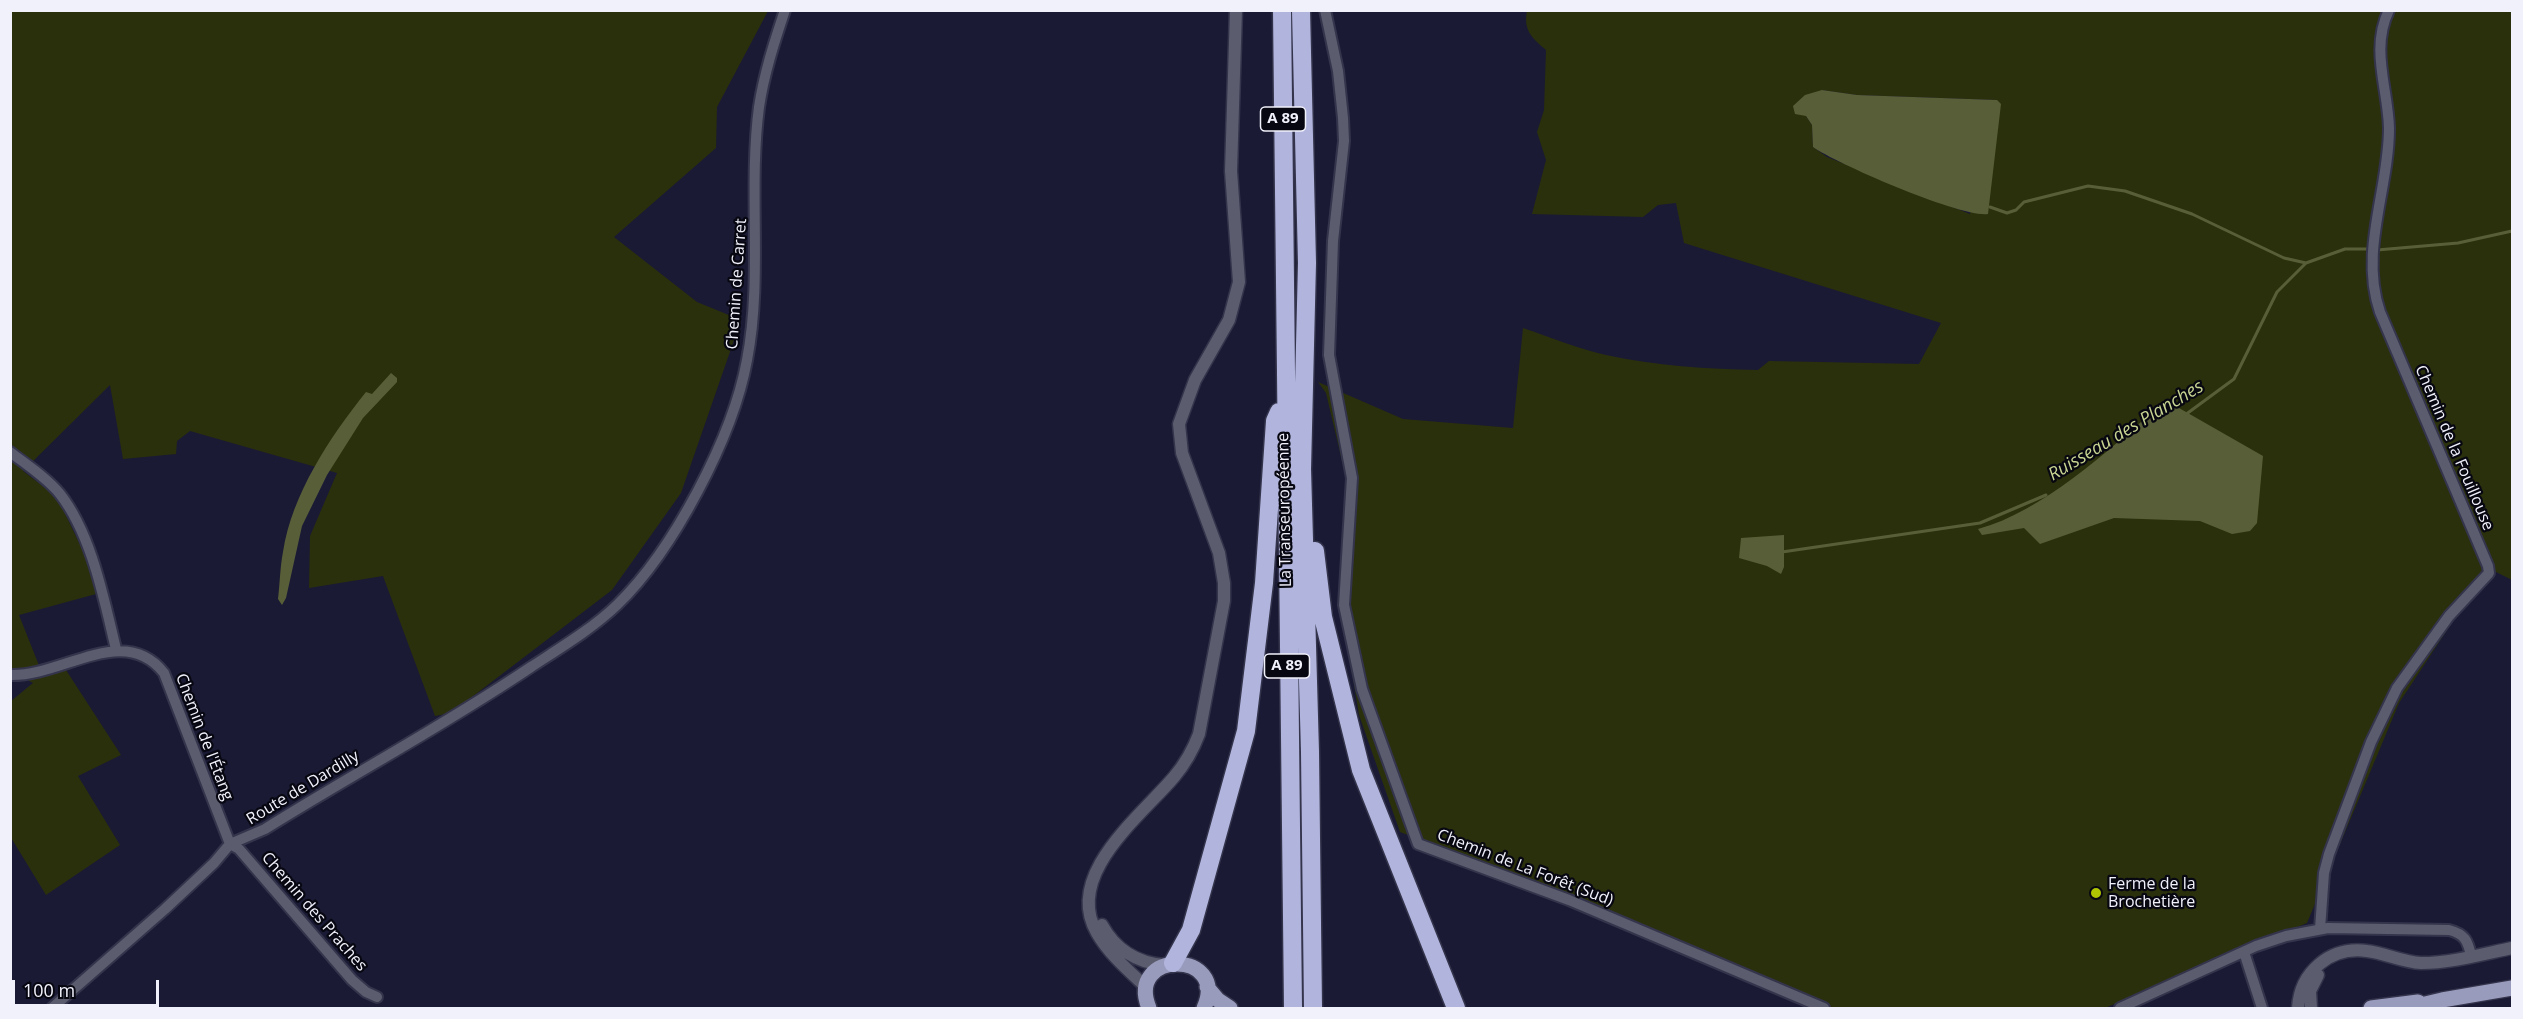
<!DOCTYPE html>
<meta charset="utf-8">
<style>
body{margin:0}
#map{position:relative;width:2523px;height:1019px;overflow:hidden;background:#1a1a34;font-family:"Open Sans",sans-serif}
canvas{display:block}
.frame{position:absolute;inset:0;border:12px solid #f1f1fc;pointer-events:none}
.scale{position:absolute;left:12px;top:980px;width:147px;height:27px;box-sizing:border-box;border:3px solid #f1f1fc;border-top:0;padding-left:8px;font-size:18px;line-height:21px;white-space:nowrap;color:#f1f1fc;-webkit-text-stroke:4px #070711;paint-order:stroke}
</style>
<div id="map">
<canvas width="2523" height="1019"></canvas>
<div class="frame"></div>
<div class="scale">100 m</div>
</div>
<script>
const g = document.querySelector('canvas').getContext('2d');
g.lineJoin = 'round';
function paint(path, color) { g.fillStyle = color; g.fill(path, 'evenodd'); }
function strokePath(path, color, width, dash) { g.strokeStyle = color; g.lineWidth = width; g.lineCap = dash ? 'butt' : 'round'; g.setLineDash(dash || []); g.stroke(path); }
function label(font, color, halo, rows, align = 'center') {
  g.font = font + ' "Open Sans",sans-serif'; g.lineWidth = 4.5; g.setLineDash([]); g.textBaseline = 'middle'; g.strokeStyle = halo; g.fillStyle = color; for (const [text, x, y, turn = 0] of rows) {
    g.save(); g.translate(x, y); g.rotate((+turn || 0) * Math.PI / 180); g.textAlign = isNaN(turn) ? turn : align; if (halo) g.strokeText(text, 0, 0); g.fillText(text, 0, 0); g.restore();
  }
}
const green = new Path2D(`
 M10,11h758l-51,96 -1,41 -102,89 83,65 44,18 -60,173 -69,97 -161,123 -16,3 -52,-140 -74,12 1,-52 27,-63 -147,-42 -13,10 -1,13 -53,5 -13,-74 -87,86 34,26 29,60 10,37 -77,21 23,58 24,-3 55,85 -43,21 42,69 -74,50 -36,-59 1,-135 22,-18 -23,-12z
 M1527,11h985v569l-24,-12 -89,135 -92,220 -202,85h-271l-250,-107 -184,-69 -41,-117 -7,-42 -8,-65 2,-130 -20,-85 -8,-11 85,37 110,9 10,-100c27,9 56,21 83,27 50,11 101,14 152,15l11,-9 150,3 22,-41 -257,-80 -8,-40 -18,2 -15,12 -111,-3 14,-54 -9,-28 7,-22 2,-60c-14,-12 -23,-20 -19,-39zM1822,90l35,5 140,5 -27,114 -143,-57 -14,-10 -1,-22 -6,-9z`);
const water = new Path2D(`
 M1822,90l35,5 140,5 4,4 -13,110c-26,4 -151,-50 -175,-67l-1,-22 -6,-9 -11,-2 -2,-8 12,-11z
 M391,373l6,5v4l-34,36 -36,57 -25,51 -16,72 -4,7 -4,-6c2,-16 2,-32 5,-47 9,-58 47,-115 83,-160l6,2z
 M2172,404l91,52 -6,67 -7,8 -18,3 -32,-13 -86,-3 -74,26 -16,-16 -42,7 -4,-6c64,-17 131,-79 180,-122z
 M1784,535v32l-3,7 -14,-8 -28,-8 2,-20z`);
const stream = new Path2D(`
 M1990,207l17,6 9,-3 8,-8 64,-16 37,5 67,23 92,44 22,5 39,-14h24
 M2377,250l81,-7 54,-12
 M2185,415l49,-36 43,-87 29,-29
 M1782,552l198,-29 66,-28`);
const minor = new Path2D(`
 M1325,10l13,61 5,47 1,23 -11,100 -4,114 23,123 -8,127 18,84 56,155 151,56 255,108
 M10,452c17,13 37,26 50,42 32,41 44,106 56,155
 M10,675c52,2 114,-53 154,-2l66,171 9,5 113,131 14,12 11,5
 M2320,929l4,-56 5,-19 42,-112 26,-54 52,-72 40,-43 -1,-7 -108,-254c-21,-61 9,-122 9,-184 -1,-40 -19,-79 0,-118
 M2244,952l18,56
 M52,1008l113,-99 49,-46 16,-19 35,-15c88,-55 180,-104 266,-162 29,-19 61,-38 86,-62 56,-54 116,-168 130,-245 16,-83 1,-169 12,-253 5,-33 15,-64 26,-97
 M2120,1008l136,-62 30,-10 42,-8 121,2c16,4 19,11 22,26`);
const tertiary = new Path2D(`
 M1102,925c13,24 35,38 62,40
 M1146,987c-17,-16 -37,-33 -49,-54 -34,-58 44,-117 77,-156 11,-13 19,-27 25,-43l25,-133v-18l-5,-30 -37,-100 -3,-29 16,-44 34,-60 10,-38 -8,-111 5,-161
 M2298,1008c2,-36 32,-62 69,-57 18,2 35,11 54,12 30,0 62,-9 91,-15
 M2311,1008l-1,-17 8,-16`);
const primary = new Path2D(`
 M1207,987l11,13 12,8
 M1149,1008c-24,-59 81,-58 55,0
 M2371,1008l47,-6
 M2408,1008l34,-8 70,-12`);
const motorway = new Path2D(`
 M1282,10l11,998
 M1301,10l6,253 -5,206 8,283 3,256
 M1315,551l8,66 38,153 95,238
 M1173,963l18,-33 55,-199 18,-148 11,-162 4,-9`);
const markers = [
 [2096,893,6,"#b0c501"]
];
const shields = [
 [1283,119,45],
 [1287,666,45]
];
const shieldNames = [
 ["A 89",1283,119],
 ["A 89",1287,666]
];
const streetNames = [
 ["Chemin de Carret",737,284,-86],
 ["Chemin de la Fouillouse",2454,448,67],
 ["La Transeuropéenne",1285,510,-91],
 ["Chemin de l'Étang",204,737,69],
 ["Route de Dardilly",303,788,-31],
 ["Chemin de La Forêt (Sud)",1525,868,21],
 ["Chemin des Praches",314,912,49]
];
const poiNames = [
 ["Ferme de la",2108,884],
 ["Brochetière",2108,902]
];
const waterNames = [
 ["Ruisseau des Planches",2126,431,-31]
];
paint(green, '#2a300c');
paint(water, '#585f38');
strokePath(stream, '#585f38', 3);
strokePath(minor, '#34344c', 14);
strokePath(tertiary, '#34344c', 15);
strokePath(primary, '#34344c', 18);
strokePath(motorway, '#34344c', 21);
strokePath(minor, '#5b5c6d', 10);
strokePath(tertiary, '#5b5c6d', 12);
strokePath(primary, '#999bbd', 15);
strokePath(motorway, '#b1b4dd', 18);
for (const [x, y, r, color] of markers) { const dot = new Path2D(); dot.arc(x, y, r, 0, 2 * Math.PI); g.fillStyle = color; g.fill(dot); strokePath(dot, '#070711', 2); }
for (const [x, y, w] of shields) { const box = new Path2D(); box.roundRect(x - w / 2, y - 12, w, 24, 4.5); g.fillStyle = '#070711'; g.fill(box); strokePath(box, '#f1f1fc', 1.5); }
label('bold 15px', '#f1f1fc', null, shieldNames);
label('16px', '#f1f1fc', '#070711', streetNames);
label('16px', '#f1f1fc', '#070711', poiNames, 'left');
label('italic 18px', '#c8d592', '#070711', waterNames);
</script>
